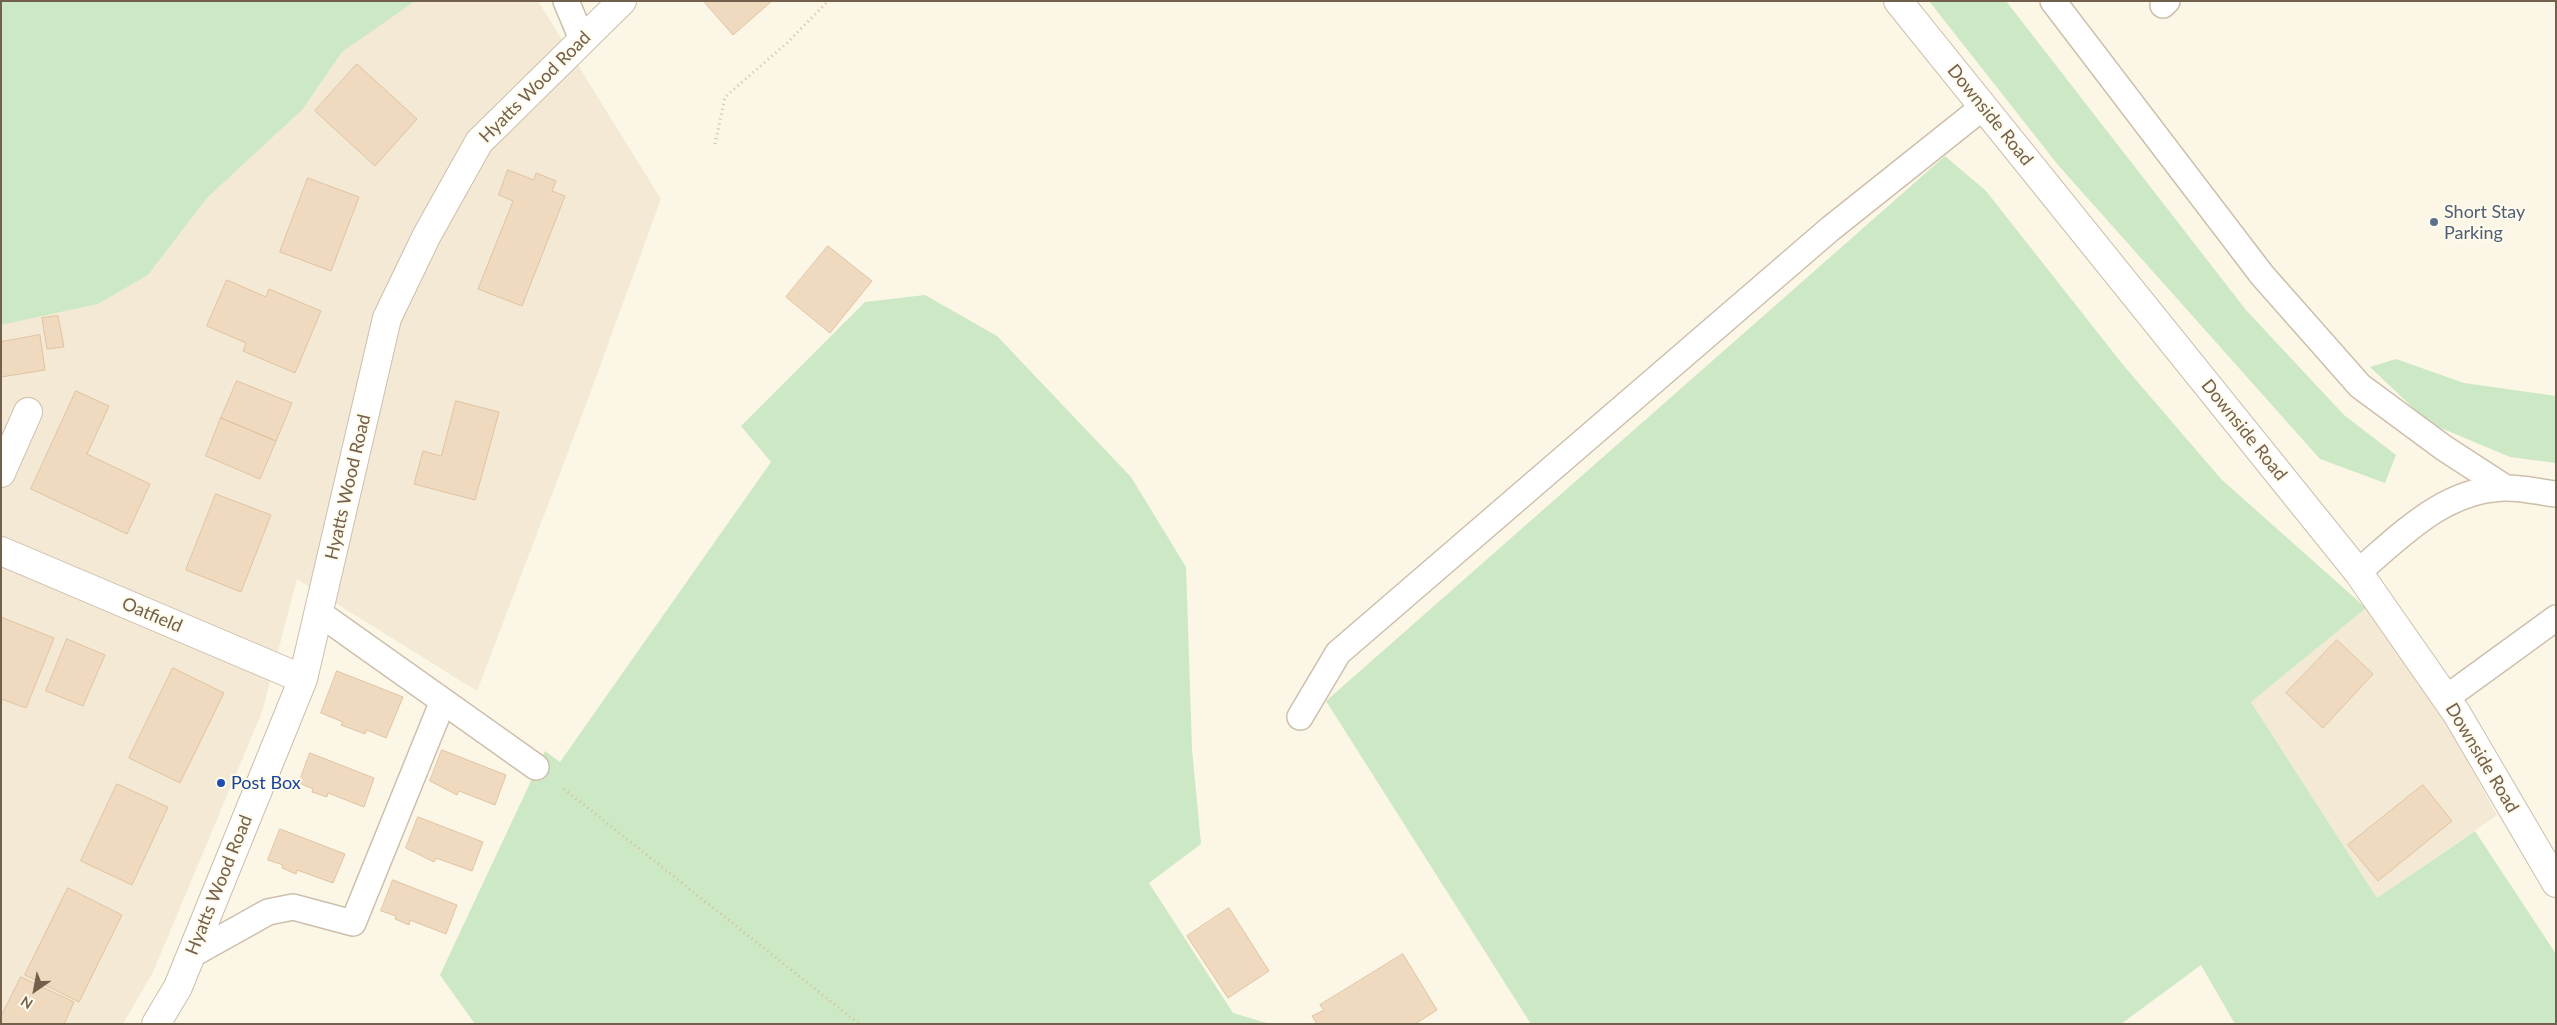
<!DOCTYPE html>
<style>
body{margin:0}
#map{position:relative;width:2557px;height:1025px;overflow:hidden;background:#fbf6e6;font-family:Lato,sans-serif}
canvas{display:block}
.frame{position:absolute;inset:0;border:2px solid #73604c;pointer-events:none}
.north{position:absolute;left:10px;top:965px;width:50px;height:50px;-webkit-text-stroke:4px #fefaec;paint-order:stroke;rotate:213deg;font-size:14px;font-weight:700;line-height:20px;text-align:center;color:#73604c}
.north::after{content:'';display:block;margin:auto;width:18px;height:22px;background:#73604c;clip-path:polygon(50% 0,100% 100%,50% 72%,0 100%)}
</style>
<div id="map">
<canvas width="2557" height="1025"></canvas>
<div class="frame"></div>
<div class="north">N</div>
</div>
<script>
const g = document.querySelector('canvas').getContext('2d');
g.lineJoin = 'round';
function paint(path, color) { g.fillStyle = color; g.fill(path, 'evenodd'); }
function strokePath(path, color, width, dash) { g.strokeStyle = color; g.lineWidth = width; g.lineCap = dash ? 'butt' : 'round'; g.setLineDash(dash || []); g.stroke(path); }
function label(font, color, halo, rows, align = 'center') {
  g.font = font + ' Lato,sans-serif'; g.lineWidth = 4; g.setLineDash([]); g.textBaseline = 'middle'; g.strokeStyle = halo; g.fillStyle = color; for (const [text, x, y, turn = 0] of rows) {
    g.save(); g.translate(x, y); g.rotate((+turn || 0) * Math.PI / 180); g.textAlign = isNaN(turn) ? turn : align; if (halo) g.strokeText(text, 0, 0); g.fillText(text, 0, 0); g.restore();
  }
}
const residential = new Path2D(`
 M411,1h127l123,198 -77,211 -107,281 -180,-112 -35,133 -109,260 -30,52h-122v-699l97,-21 50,-29 59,-77 95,-88 40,-58z
 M2366,608l77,109 54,98 -120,83 -126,-196z`);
const green = new Path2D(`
 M1,1h414l-73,51 -40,58 -95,88 -59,77 -50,29 -97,21z
 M1929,1h77l240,309 98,105 52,40 -11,28 -65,-24 -262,-294z
 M1945,156l41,35 138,175 97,113 145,129 -115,94 126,196 98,-67 81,123v70h-321l-34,-59 -80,59h-590l-205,-323z
 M925,295l72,41 134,141 55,90 6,182 9,95 -52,39 84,130 37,11h-795l-35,-49 105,-224 15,11 211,-300 -30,-36 124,-124z
 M2396,359l68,24 92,13v67l-46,-6 -81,-34 -59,-56z`);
const building = new Path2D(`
 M707,1h65l-39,34 -28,-32z
 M357,64l60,55 -42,47 -60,-55z
 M508,170l26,10 2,-7 20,8 -4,10 13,5 -43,110 -44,-17 35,-88 -14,-6z
 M308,178l51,19 -28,74 -51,-19z
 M828,246l44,35 -42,52 -44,-36z
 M227,280l39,17 3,-8 52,22 -26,62 -52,-22 3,-8 -39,-17z
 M58,316l6,31 -17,2 -5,-31z
 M40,335l5,35 -44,7v-35z
 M237,381l55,22 -16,38 -55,-23z
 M76,391l33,15 -22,48 63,30 -23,50 -96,-45z
 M456,401l43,11 -24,88 -61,-16 9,-33 18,5z
 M221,418l55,23 -16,38 -54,-23z
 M216,494l55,21 -30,77 -55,-22z
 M1,617l53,21 -28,70 -25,-9z
 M67,639l38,16 -22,51 -37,-15z
 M2337,640l36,34 -50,54 -37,-35z
 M173,668l51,25 -44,90 -51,-25z
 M337,671l66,26 -17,41 -19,-8 -2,4 -24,-9 2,-3 -22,-9z
 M442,750l64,25 -11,30 -36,-14 -2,4 -27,-14z
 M310,753l64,25 -10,29 -36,-14 -1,4 -15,-5 1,-3 -14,-6z
 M117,784l51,23 -36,78 -51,-24z
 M2423,785l29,36 -74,60 -30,-36z
 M418,817l65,25 -11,29 -36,-13 -2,4 -28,-14z
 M280,829l65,25 -12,29 -36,-13 -1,4 -14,-6 1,-3 -15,-5z
 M393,880l64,25 -11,29 -36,-14 -1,5 -14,-6 1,-3 -15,-5z
 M68,888l54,27 -43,87 -54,-27z
 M1229,908l40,63 -41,27 -41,-62z
 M1403,954l34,56 -22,14h-98l-5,-8 12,-6 -4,-5z
 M21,977l53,25 -10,22h-63v-7z`);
const path = new Path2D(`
 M715,144l10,-47 62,-54 41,-42
 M564,789l295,235`);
const service = new Path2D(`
 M566,1l16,38
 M2053,1l209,274 98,111 84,62 60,39
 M2163,5l4,-4
 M2358,572c44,-37 84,-81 145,-84 17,-1 36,4 53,6
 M319,613l217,154
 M2446,698l110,-80
 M1300,717l38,-64 492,-424 153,-122
 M191,955l77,-43 25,-5 60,16 90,-222`);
const minor = new Path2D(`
 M1,473l27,-61
 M1,551l302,128
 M156,1024l22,-37 125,-308 84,-361 40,-83 52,-93 143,-141`);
const tertiary = new Path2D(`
 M1898,1l460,571 99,142 99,169`);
const markers = [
 [2434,222,5,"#5c6f8a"],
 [221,783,5,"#1a4fb4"]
];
const streetNames = [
 ["Hyatts Wood Road",535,87,-45],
 ["Downside Road",1990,115,51],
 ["Downside Road",2244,430,51],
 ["Hyatts Wood Road",348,487,-77],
 ["Oatfield",152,615,23],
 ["Downside Road",2482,758,59],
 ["Hyatts Wood Road",219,885,-68]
];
const serviceNames = [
 ["Short Stay",2444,212],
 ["Parking",2444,233]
];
const transitNames = [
 ["Post Box",231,783]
];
paint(residential, '#f3e9d4');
paint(green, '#cde8c5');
paint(building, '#efdabf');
strokePath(building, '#e1c3a0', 1);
strokePath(service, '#cdbfac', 28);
strokePath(minor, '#cdbfac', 30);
strokePath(tertiary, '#cdbfac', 30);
strokePath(path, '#d4bda2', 3, [1, 4]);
strokePath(service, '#fff', 25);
strokePath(minor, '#fff', 28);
strokePath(tertiary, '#fff', 28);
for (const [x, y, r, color] of markers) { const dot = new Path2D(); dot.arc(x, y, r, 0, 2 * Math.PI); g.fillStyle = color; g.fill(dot); strokePath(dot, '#fefaec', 2); }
label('18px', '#73604c', '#fefaec', streetNames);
label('18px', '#4e5e75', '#fefaec', serviceNames, 'left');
label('18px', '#164399', '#fefaec', transitNames, 'left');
</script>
